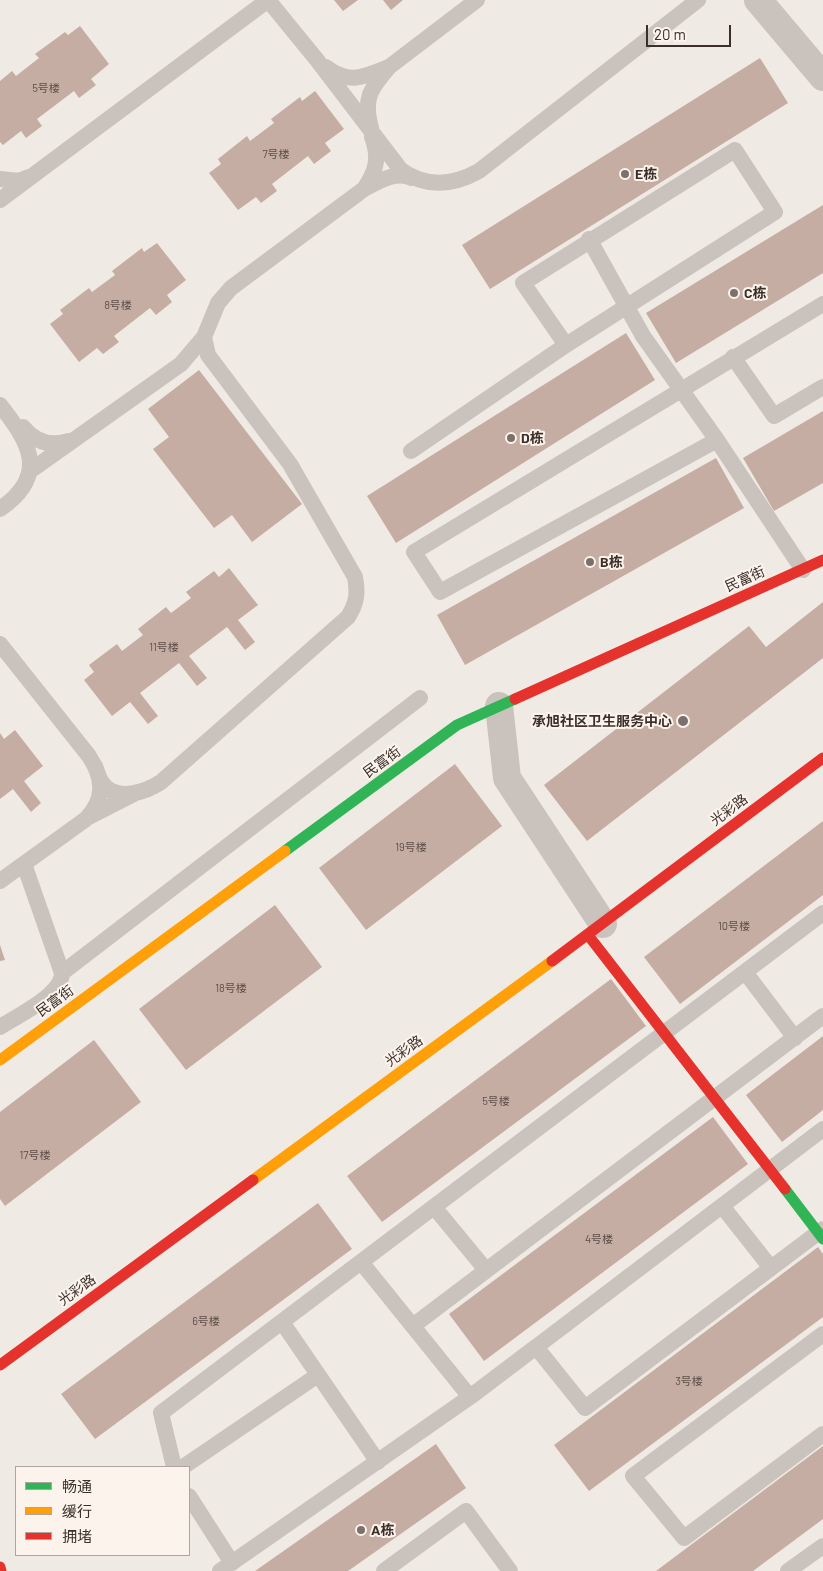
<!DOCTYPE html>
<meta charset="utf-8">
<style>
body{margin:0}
#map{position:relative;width:823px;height:1571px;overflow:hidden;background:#f0eae4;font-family:Barlow,"Noto Sans SC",sans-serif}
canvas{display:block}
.legend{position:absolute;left:15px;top:1466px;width:175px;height:90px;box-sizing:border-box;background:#fcf4ec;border:1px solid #afa59e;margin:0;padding:6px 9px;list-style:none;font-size:15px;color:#3c2f2a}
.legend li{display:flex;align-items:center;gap:10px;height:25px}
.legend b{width:25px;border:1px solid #afa59e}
.scale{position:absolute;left:646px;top:25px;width:85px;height:22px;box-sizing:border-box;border:2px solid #3c2f2a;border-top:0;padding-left:6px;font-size:15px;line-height:18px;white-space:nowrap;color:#3c2f2a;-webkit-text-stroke:4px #fcf4ec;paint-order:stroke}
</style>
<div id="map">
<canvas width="823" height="1571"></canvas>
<ul class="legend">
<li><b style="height:6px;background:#30b455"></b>畅通</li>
<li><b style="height:6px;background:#ff9f0a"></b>缓行</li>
<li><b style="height:6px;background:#e5322d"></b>拥堵</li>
</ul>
<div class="scale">20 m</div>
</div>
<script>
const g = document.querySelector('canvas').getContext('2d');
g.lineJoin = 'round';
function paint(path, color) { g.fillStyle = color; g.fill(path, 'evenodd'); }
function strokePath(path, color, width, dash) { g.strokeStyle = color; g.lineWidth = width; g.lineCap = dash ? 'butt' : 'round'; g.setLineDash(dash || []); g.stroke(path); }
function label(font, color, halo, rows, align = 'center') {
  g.font = font + ' Barlow,"Noto Sans SC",sans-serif'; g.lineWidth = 4; g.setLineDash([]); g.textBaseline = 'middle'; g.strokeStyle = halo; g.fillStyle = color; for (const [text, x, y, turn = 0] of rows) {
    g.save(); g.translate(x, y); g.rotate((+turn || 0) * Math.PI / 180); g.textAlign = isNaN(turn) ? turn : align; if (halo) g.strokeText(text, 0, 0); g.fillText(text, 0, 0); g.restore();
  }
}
const building = new Path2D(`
 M334,0h24l-15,11z
 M383,0h20l-12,10z
 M80,26l29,38 -18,15 5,6 -17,13 -5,-7 -37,28 5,7 -16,12 -5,-7 -18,14 -3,-3v-61l12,-10 4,5 23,-18 -4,-4 30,-22 3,3z
 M760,58l28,45 -298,186 -28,-44z
 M315,91l29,38 -19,14 6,8 -17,13 -6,-8 -36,28 5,7 -16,12 -5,-6 -18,13 -29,-37 12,-9 -3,-5 29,-23 3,5 24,-18 -3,-4 29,-22 2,4z
 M823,205v68l-147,90 -30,-50z
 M157,243l29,37 -19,15 5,7 -16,13 -6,-7 -36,28 5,6 -16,12 -6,-6 -18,14 -29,-38 13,-10 -3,-4 29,-22 3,4 23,-17 -3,-4 30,-23 2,4z
 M626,333l29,47 -259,163 -29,-47z
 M199,370l103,134 -50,38 -20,-27 -18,13 -61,-79 16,-12 -21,-28z
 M823,411v72l-49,28 -31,-53z
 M716,458l28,50 -279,157 -28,-50z
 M229,568l29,37 -20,15 17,22 -10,8 -18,-23 -38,29 18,22 -10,8 -18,-23 -39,30 18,23 -10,8 -18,-22 -18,14 -28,-36 10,-8 -5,-7 28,-21 5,7 21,-16 -5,-6 28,-22 5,6 20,-15 -5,-6 28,-21 5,6z
 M823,602v56l-236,183 -43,-56 205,-159 17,21z
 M15,730l28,36 -19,15 17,22 -10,9 -18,-23 -13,10v-66l4,6z
 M455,764l47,62 -136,104 -47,-62z
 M823,821v74l-143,109 -36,-47z
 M275,905l47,62 -136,103 -47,-61z
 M0,945l5,15 -5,1z
 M611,979l35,47 -264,196 -35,-46z
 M823,1036v74l-41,32 -36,-47z
 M94,1040l47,62 -136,104 -5,-7v-87z
 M713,1117l35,47 -264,197 -35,-47z
 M318,1203l34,46 -257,190 -34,-45z
 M818,1247l5,7v63l-234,174 -35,-46z
 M436,1444l30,44 -118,83h-93z
 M823,1446v73l-70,52h-97z`);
const lane = new Path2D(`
 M326,67c23,18 38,10 63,0 -19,22 -26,32 -18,61
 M389,67l88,-67
 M372,137c8,21 4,35 -8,52 14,-7 32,-19 48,-11
 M735,150l40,62 -209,133 -43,-62z
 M0,179l19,2 10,-4
 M0,200l268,-200 49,60 84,110c25,18 51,16 78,1l219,-171
 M589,239l54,97 74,104 86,130
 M733,357l41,59 49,-29
 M0,405c30,38 49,70 0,104
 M23,427c12,15 27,20 46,14
 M717,440l-277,152 -26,-40 409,-248
 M411,451l155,-106
 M30,471l151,-107 23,-27 14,-34 13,-15 133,-99
 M0,644l89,112c15,23 16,43 -3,63l-86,62
 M95,766c2,5 4,13 8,18 14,18 43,8 58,-2l187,-165c9,-14 10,-24 7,-40l-65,-113 -82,-109 -4,-18
 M89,817l45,-23
 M745,972l50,66
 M62,973l358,-275
 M0,1027c17,-11 62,-32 62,-54l-38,-109
 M823,1129l-287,218 49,61 238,-179
 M722,1206l49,62
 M434,1207l52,63
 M361,1262l109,135
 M282,1322l96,140
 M414,1325l409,-309
 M823,1334l-190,142 51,62 139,-104
 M174,1467l-13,-54 662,-500
 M183,1467l135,-92
 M189,1496l43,67
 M220,1571l250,-174 66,-50
 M384,1571l82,-60 44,60
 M788,1571l35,-25`);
const street = new Path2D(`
 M758,0l65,77
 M499,706l8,72 96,146`);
const fast = new Path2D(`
 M285,851l172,-126 58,-26
 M785,1189l38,50`);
const slow = new Path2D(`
 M0,1060l285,-209
 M253,1180l299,-219`);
const jam = new Path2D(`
 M515,699l308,-139
 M588,935l197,254
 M552,961l271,-203
 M0,1365l253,-185
 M0,1567l1,4`);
const markers = [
 [625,174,5,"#7b706b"],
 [734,293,5,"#7b706b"],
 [511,438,5,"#7b706b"],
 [590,562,5,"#7b706b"],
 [683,721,6,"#7b706b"],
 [361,1530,5,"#7b706b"]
];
const numberNames = [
 ["5号楼",46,88],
 ["7号楼",276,154],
 ["8号楼",118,305],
 ["11号楼",164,647],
 ["19号楼",411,847],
 ["10号楼",734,926],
 ["18号楼",231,988],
 ["5号楼",496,1101],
 ["17号楼",35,1155],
 ["4号楼",599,1239],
 ["6号楼",206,1321],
 ["3号楼",689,1381]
];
const poiNames = [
 ["E栋",635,174],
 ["C栋",744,293],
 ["D栋",521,438],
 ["B栋",600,562],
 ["承旭社区卫生服务中心",672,721,"right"],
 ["A栋",371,1530]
];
const streetNames = [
 ["民富街",745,579,-24],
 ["民富街",382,762,-36],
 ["光彩路",729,810,-37],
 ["民富街",55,1001,-36],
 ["光彩路",404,1051,-36],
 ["光彩路",77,1290,-36]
];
paint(building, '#c5ada4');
strokePath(lane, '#cac2bc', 16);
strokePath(street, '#cac2bc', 28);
strokePath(fast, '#30b455', 11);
strokePath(slow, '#ff9f0a', 11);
strokePath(jam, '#e5322d', 11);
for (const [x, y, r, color] of markers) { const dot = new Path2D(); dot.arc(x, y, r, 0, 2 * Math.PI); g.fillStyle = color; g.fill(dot); strokePath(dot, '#fcf4ec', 2); }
label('11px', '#5e4e48', null, numberNames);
label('bold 14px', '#3c2f2a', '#fcf4ec', poiNames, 'left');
label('14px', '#3c2f2a', '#fcf4ec', streetNames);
</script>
